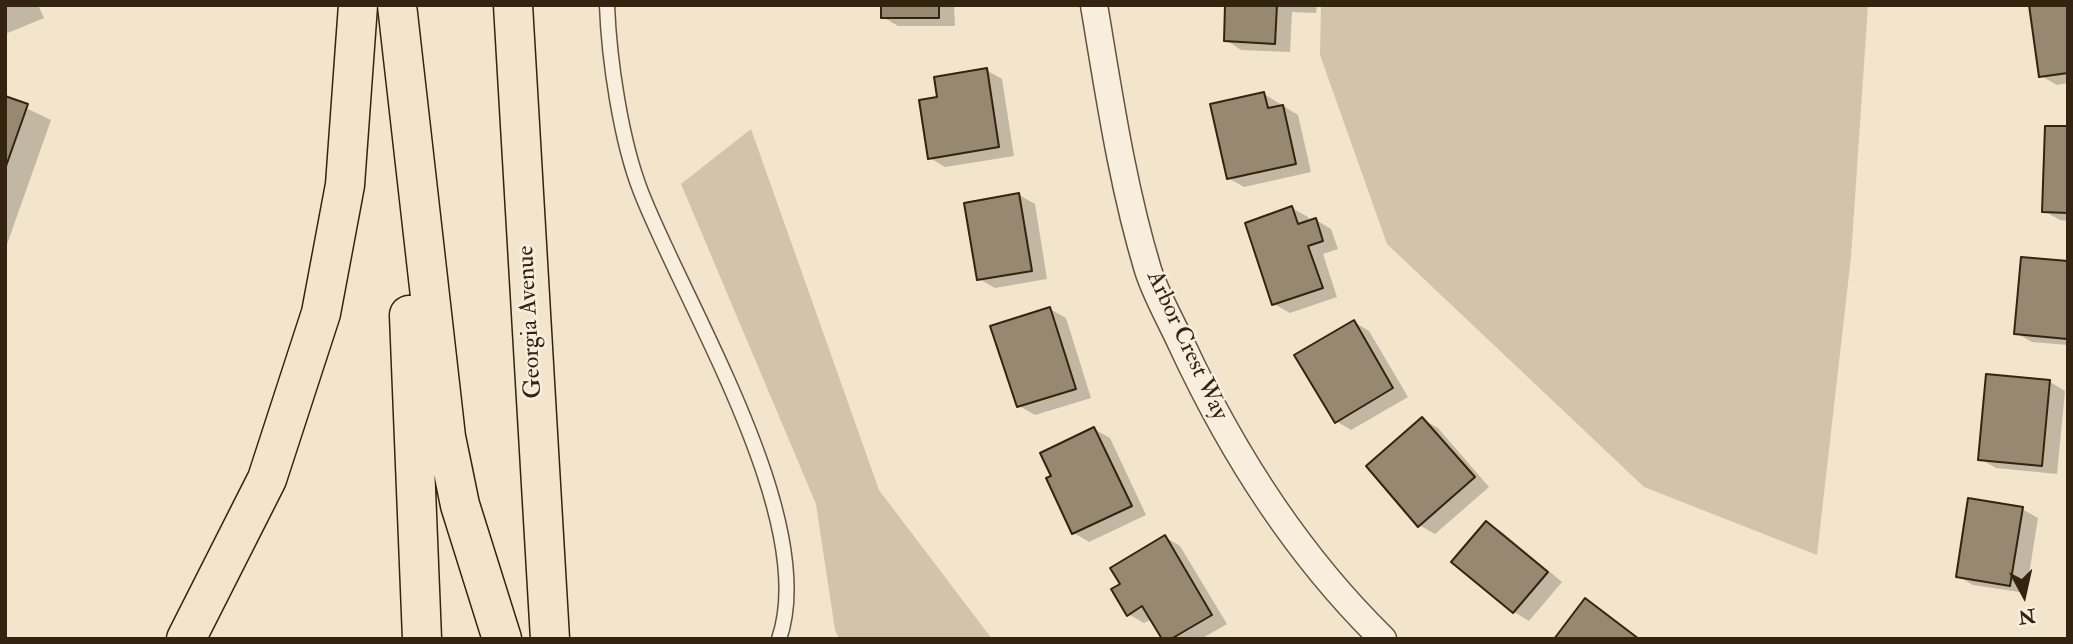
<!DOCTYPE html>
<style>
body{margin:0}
#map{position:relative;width:2073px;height:644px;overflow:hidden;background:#f3e5cc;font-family:"IM FELL Double Pica",serif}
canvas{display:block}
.frame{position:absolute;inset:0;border:7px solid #332310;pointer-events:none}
.north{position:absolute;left:1989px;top:560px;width:70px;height:70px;-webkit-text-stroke:5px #f7eede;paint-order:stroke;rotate:172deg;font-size:19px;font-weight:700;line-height:28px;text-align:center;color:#332310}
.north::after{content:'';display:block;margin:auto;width:24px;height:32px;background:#332310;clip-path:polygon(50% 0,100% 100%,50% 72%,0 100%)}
</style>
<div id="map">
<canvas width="2073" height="644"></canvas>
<div class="frame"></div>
<div class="north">N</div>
</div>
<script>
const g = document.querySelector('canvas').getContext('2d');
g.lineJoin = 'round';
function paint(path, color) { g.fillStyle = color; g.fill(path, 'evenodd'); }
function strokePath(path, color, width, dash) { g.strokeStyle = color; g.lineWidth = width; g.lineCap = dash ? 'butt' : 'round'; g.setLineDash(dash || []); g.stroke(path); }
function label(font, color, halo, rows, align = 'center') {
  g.font = font + ' "IM FELL Double Pica",serif'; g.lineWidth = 5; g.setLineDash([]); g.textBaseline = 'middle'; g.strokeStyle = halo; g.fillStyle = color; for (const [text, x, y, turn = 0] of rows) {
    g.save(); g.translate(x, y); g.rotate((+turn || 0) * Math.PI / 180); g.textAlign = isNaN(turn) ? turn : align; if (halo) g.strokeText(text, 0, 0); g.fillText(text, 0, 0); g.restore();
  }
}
const green = new Path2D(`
 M1321,5h547l-17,252 -34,298 -173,-68 -257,-243 -67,-189z
 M751,129l128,361 113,149h-153l-4,-9 -19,-126 -135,-320z`);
const shadow = new Path2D(`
 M5,5h33l6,13 -39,16z
 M883,5h71l1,21h-57l-15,-9z
 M1227,5h90l-1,8 -24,-1 -2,40 -49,-2 -15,-10z
 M2068,5v78l-11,2 -16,-9z
 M986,70l16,9 12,77 -69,11 -15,-9 9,-60z
 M1264,94l34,21 13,57 -67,15 -16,-9z
 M5,98l46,22 -46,130z
 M2068,128v93l-8,-1 -16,-9z
 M1019,195l16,9 12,75 -52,9 -16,-9z
 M1292,208l16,9 2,5 6,-2 15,9 7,20 -15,5 14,43 -47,16 -16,-9z
 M2068,263v82l-36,-3 -16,-9z
 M1050,309l16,9 25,80 -56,17 -16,-9z
 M1354,322l15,9 39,66 -57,33 -15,-9z
 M2050,382l15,9 -8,83 -61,-6 -16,-9z
 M1422,419l16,9 51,59 -54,47 -16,-9z
 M1094,429l16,9 36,77 -57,27 -15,-9 -20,-56z
 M2022,509l16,9 -12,75 -53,-8 -15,-9z
 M1487,523l15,9 60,50 -33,39 -15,-9z
 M1165,537l15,9 47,78 -26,15h-37l-12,-20 -8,4 -16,-9 -6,-29z
 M1586,600l15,9 39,30h-83z`);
const building = new Path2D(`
 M881,5h58v13h-58z
 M1225,5h52l-2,39 -51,-3z
 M2029,5h39v68l-29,4z
 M987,68l12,79 -71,12 -9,-59 18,-3 -3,-20z
 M1264,92l4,16 15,-3 13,59 -69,15 -17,-75z
 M5,96l23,8 -23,65z
 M2045,126h23v87l-26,-1z
 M1019,193l13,78 -55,9 -13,-77z
 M1292,206l6,18 18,-6 7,23 -15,5 15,42 -51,17 -27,-82z
 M2021,257l47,4 -1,78 -53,-5z
 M1050,307l26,82 -59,18 -27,-81z
 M1354,320l39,68 -58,35 -41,-68z
 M1986,374l64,6 -8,86 -64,-6z
 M1422,417l53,60 -57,50 -52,-61z
 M1094,427l38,79 -60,28 -26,-56 5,-2 -11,-23z
 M1968,498l55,9 -13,79 -54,-9z
 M1486,521l62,51 -35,41 -62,-51z
 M1165,535l47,80 -41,24h-9l-20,-33 -15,10 -16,-27 9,-5 -10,-16z
 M1585,598l54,41h-85z`);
const service = new Path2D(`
 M607,5c2,55 14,136 34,187 44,113 179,329 138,447`);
const minor = new Path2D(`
 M1094,5c15,89 28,179 54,265 8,25 22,49 33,73 50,108 116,212 202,296`);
const primary = new Path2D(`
 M397,5l49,432 14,68 42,134
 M513,5l37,634
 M409,315l13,324`);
const motorway = new Path2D(`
 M186,639l81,-160 54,-166 24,-128 13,-180`);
const streetNames = [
 ["Georgia Avenue",531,322,-93],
 ["Arbor Crest Way",1186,346,65]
];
paint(green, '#d2c4ac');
paint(shadow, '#0003');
paint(building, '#978872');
strokePath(building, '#332310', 2);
strokePath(service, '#63543f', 17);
strokePath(minor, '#63543f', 29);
strokePath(primary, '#332310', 41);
strokePath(motorway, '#332310', 41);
strokePath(service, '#f7eede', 14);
strokePath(minor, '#f7eede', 26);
strokePath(primary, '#f3e5cc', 38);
strokePath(motorway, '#f3e5cc', 38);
label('24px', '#332310', '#f7eede', streetNames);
</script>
